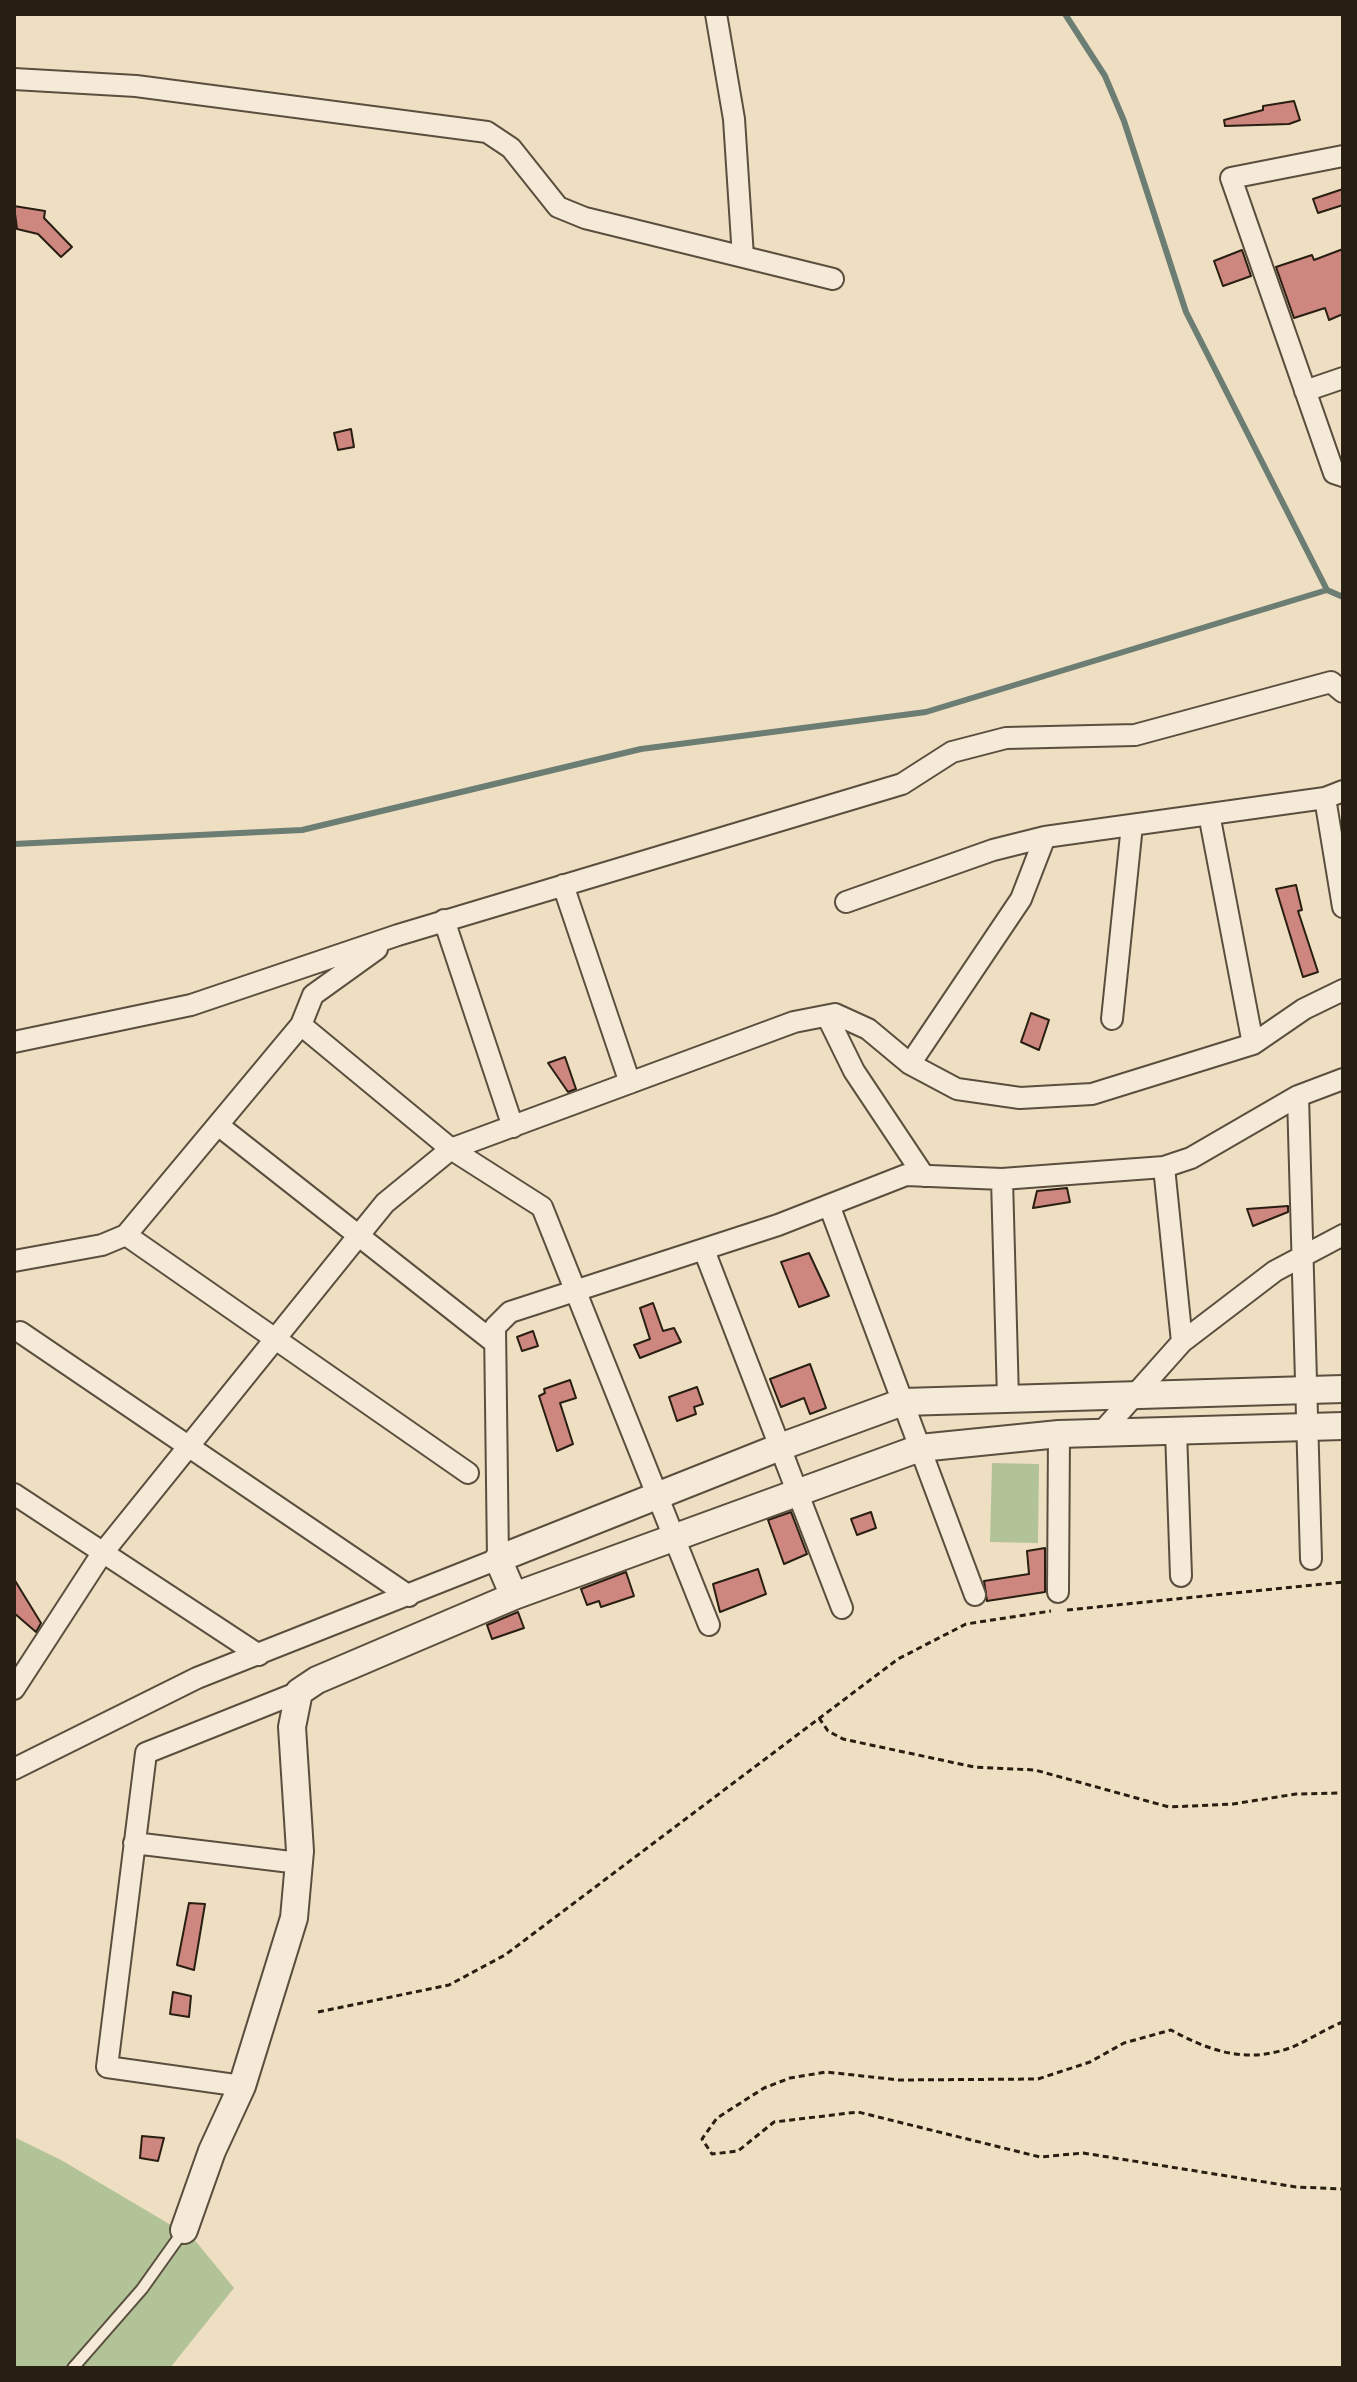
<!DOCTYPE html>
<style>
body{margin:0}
#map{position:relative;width:1357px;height:2382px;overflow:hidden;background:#efdfc2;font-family:Vollkorn,serif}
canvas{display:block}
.frame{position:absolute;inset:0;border:16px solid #281e12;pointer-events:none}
</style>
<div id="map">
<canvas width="1357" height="2382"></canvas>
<div class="frame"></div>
</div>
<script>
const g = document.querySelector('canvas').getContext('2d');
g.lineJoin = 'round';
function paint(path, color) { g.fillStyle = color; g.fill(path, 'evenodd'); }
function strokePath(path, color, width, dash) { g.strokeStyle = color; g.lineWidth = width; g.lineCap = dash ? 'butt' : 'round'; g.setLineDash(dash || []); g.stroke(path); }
const green = new Path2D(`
 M992,1463l47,1 -1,79 -48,-1z
 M14,2137l47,23 132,78 41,50 -64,80h-156z`);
const stream = new Path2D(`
 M1065,14l40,62 19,45 62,191 141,278
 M14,844l288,-14 339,-81 285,-37 401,-122 16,7`);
const building = new Path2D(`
 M1294,101l6,19 -11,4 -64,2 -1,-6 39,-10v-4z
 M1343,189v16l-25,8 -5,-14z
 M14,206l31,5 -1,7 28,29 -11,10 -23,-23 -21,-5z
 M1343,249v65l-14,6 -4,-12 -31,10 -18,-51 36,-12 2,5z
 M1242,250l9,26 -28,10 -9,-25z
 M351,429l3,18 -16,3 -4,-17z
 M1296,885l6,25 -4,1 20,61 -15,5 -27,-88z
 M1031,1013l18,7 -10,30 -18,-8z
 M565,1057l11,32 -8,3 -20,-29z
 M1067,1188l3,14 -37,6 4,-17z
 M1288,1206v6l-35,14 -6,-17z
 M809,1253l20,43 -30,11 -18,-45z
 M653,1303l10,28 11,-3 7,14 -41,16 -6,-13 16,-6 -10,-31z
 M533,1331l5,15 -16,5 -5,-14z
 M810,1364l16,44 -16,6 -6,-16 -23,9 -11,-28z
 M570,1380l6,18 -16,5 13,41 -16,7 -18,-55 6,-3 -1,-4z
 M697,1387l6,17 -9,3 2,7 -19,7 -8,-24z
 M791,1512l16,42 -23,10 -16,-44z
 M871,1512l5,16 -19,7 -6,-16z
 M1045,1548v44l-58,9 -3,-20 45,-7 -2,-23z
 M758,1569l8,25 -46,18 -7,-28z
 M626,1572l8,24 -33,11 -2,-6 -12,4 -6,-16z
 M14,1579l27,44 -5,9 -22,-19z
 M518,1612l6,16 -32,11 -5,-14z
 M189,1903l16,1 -11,66 -17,-5z
 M173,1992l18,4 -2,21 -19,-3z
 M142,2136l22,2 -6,23 -18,-3z`);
const path = new Path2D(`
 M1067,1610l276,-28
 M819,1718l9,13 15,8 131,28 61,3 134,37 64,-3 63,-10 47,-1
 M318,2012l131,-27 56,-30 393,-296 68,-35 85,-13
 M1343,2022c-21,8 -42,24 -63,29 -40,11 -74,-2 -109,-21l-47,13 -34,19 -52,17 -139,1 -73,-8 -36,6 -26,10 -47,30 -15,21 10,15 26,-3 36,-29 84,-10 182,45 43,-4 213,34 47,2`);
const service = new Path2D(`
 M73,2368l69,-79 42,-59`);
const minor = new Path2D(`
 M716,14l18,105 9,138
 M14,79l122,7 351,46 24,16 47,59 27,11 248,61
 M1343,156l-112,22 103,295 9,3
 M1305,391l38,-13
 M1325,798l18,109
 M1209,814l44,230
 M563,885l67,198
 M846,902l147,-52 52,-13 280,-39 18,-7
 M444,920l69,207
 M827,1016l27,55 70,105
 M1112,1019l20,-194
 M301,1025l150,124 91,58 167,418
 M14,1042l177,-37 207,-70 504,-151 50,-32 54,-14 129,-3 196,-53 12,10
 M910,1064l111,-165 24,-62
 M1298,1096l13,463
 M218,1125l277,218
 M1164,1167l18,175
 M1002,1179l6,220
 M829,1205l146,390
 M126,1235l342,238
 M704,1250l138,358
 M14,1261l88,-16 24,-10 175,-210 12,-30 64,-46
 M20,1332l389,264
 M1176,1431l5,145
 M1101,1433l81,-91 93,-71 68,-36
 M14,1494l245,161
 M1058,1592l1,-158
 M14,1689l87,-134 258,-320 26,-32 66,-54 343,-127 41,-8 33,15 42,35 47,25 63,9 72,-4 161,-50 51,-35 39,-19
 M14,1769l183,-91 301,-119 -3,-232 15,-15 268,-87 128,-50 96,4 162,-12 27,-9 107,-62 45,-17
 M134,1843l165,20
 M242,2086l-135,-19 39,-314 153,-61`);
const tertiary = new Path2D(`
 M1343,1389l-440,13 -123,45 -282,112 16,37 406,-148 139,-14 284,-8
 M184,2230l28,-79 30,-65 52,-168 6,-67 -8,-124 7,-35 18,-12 197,-84`);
paint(green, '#b2c398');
strokePath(stream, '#6c7d74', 6);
paint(building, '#ce877f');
strokePath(building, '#281e12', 2);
strokePath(service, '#5a4e3e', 14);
strokePath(minor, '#5a4e3e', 24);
strokePath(tertiary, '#5a4e3e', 30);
strokePath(path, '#281e12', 3, [6, 4]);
strokePath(service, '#f5ead7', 10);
strokePath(minor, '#f5ead7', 20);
strokePath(tertiary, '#f5ead7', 26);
</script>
